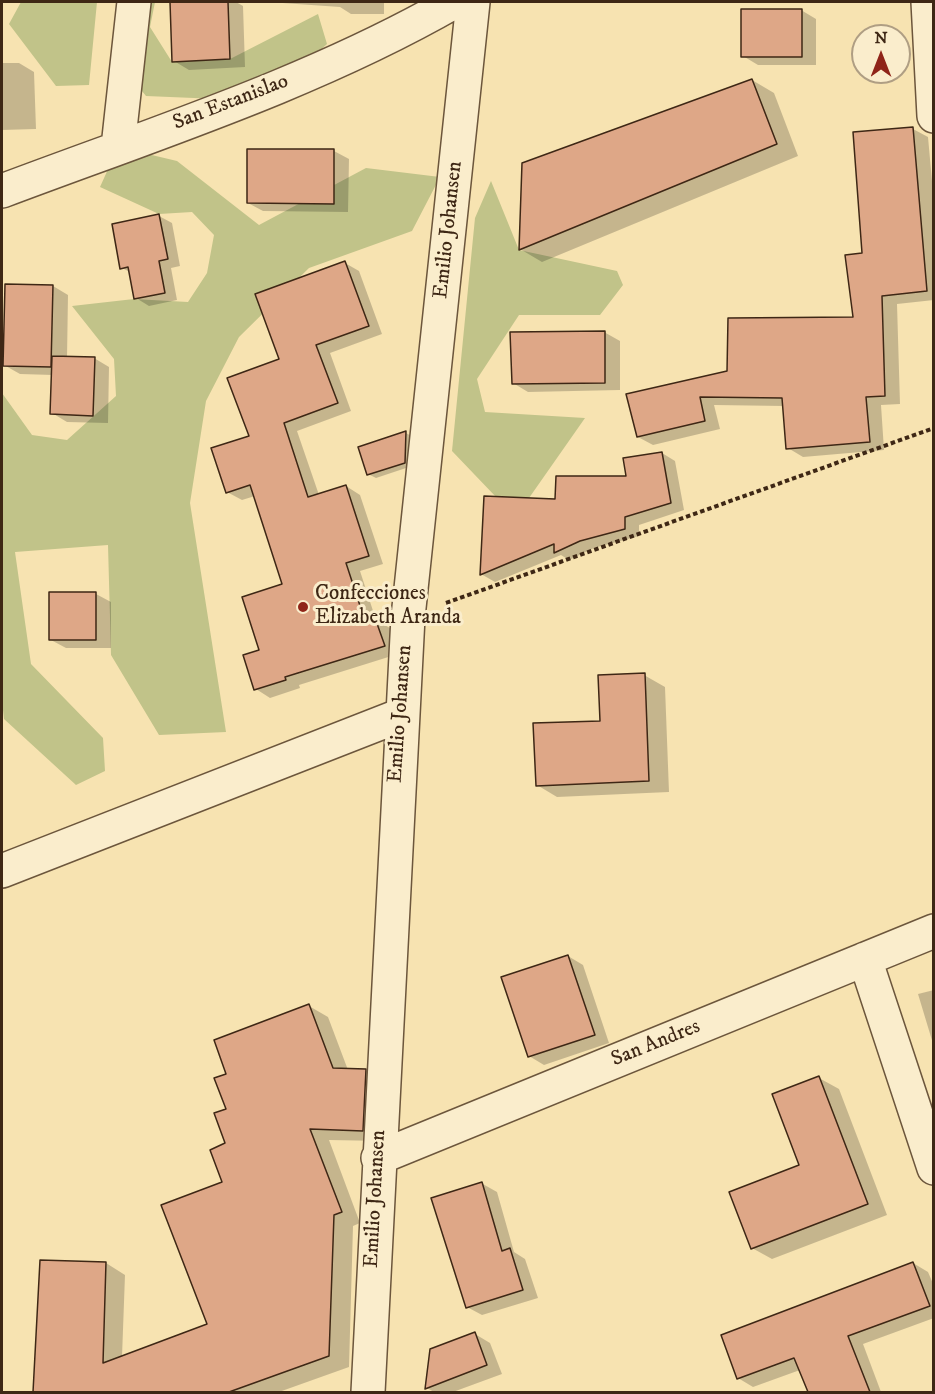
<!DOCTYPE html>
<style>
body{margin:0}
#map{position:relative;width:935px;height:1394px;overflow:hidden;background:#f7e3b1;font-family:"IM FELL DW Pica",serif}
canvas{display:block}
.frame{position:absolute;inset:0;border:3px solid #3e2715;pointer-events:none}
.north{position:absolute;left:851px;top:24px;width:60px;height:60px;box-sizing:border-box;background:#faedcc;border:2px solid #af9e83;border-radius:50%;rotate:0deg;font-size:16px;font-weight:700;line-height:24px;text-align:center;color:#3e2715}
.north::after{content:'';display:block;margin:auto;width:21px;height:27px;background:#8f2418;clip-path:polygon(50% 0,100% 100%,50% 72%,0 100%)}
</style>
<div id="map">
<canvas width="935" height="1394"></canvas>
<div class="frame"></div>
<div class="north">N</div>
</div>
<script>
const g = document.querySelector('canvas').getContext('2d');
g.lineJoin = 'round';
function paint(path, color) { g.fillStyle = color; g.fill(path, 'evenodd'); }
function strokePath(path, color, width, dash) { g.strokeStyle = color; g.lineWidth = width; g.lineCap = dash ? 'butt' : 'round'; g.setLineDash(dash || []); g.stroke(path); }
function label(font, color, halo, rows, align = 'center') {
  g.font = font + ' "IM FELL DW Pica",serif'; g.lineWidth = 6; g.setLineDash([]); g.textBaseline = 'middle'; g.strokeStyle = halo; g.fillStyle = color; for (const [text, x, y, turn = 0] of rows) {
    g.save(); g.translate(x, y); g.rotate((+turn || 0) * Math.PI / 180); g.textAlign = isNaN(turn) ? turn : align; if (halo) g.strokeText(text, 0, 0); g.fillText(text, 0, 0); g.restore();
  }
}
const green = new Path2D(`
 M21,2h76l-8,83 -33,1 -47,-62z
 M116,2h39l-5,25 22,35 58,-3 88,-45 9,30 -38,35 -71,20 -72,-3 -21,-26z
 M118,147l59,14 82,64 107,-57 74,9 -28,54 -103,37 -70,69 -33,64 -16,102 36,229 -67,3 -48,-80 -3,-110 -93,7 16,112 72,74 2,33 -29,14 -72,-66 -2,-18v-308l30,42 35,5 49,-44 -2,-37 -42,-53 62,-7 54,3 19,-29 7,-38 -22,-23 -33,2 -59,-27z
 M491,181l28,69 98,21 6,14 -23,30h-81l-42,64 8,33 100,6 -56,80 -33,-1 -44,-46 23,-233z`);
const shadow = new Path2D(`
 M171,2h65l7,4 2,61 -56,3 -15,-9z
 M268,2h116v12h-33l-11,-7z
 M801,10l15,9v46h-58l-15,-9z
 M2,63h17l15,9 2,57 -34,1z
 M752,80l22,13 24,63 -256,106 -22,-13z
 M913,129l15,8 6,66v97l-37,4 3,100 -19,1 3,45 -81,7 -15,-9 -4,-42 -70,-1 6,24 -67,16 -15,-8 90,-65 127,-54 9,-63z
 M334,151l15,8 -1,53 -85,-1 -15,-8z
 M159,216l13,7 8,43 -9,2 6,32 -28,6 -13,-8 -6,-26 -8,-4z
 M345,263l14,8 23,63 -52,19 21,58 -54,20 22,64 27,-9 14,9 23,69 -23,7 16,49 14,8 8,26 -99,31 1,3 -30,10 -14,-9 5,-39 23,-65 -29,-89 -13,4 -15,-8 54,-132z
 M6,286h47l15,9 -1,63h27l15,9 -1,56 -41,-1 -15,-9 1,-38 -33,-1 -16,-9z
 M604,332l16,9v49l-92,2 -15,-9z
 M406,433l7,4 -1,29 -36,12 -8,-4 -8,-26z
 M662,453l13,8 9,49 -45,15v11l-45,12 -25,12 -8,-5 -66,27 -14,-8 75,-73 72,-23z
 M96,594l15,8v46h-45l-15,-8z
 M644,675l21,12 4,105 -112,5 -20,-12 65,-63z
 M568,956l15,9 26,78 -65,22 -15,-9z
 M934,990v57l-16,-53z
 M309,1006l19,11 20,53h17l20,12 -3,59 -53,-1 31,83 -7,3 -4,141 -70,25h-242l4,-131 65,2 19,12 -3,82 87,-32 18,-181 1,-70z
 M819,1078l20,11 48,126 -115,44 -20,-11 49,-82z
 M481,1183l16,9 17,60 11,7 13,39 -56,17 -15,-8z
 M913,1263l15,9 6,14v32l-71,26 18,48h-72l-9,-22 -47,17 -15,-9z
 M475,1334l15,9 12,31 -49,18h-19l-7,-4z`);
const building = new Path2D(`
 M170,2h58l2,57 -58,3z
 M741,9h61v48h-61z
 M752,79l25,65 -258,106 3,-87z
 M913,127l14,164 -45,5 3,100 -19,1 4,45 -84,7 -4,-51 -82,-1 5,24 -68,16 -11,-43 101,-23 1,-53 125,-1 -8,-62 17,-2 -9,-121z
 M247,149h87v55l-87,-1z
 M159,214l9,45 -9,2 6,32 -31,6 -6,-32 -8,2 -8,-45z
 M345,261l24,65 -53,19 22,58 -54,20 24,74 38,-12 23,71 -23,7 19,58 10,-3 10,28 -100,31 1,3 -32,10 -11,-35 16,-5 -17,-53 40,-13 -32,-99 -24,8 -15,-45 38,-12 -22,-58 52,-19 -24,-65z
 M5,284l48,1 -2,82 -48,-1z
 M605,331v52l-93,1 -2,-52z
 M52,356l43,1 -2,59 -43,-2z
 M406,431l-1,32 -38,12 -9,-28z
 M662,452l9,51 -46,14v12l-45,12 -26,12v-9l-74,31 4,-79 71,3 1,-23h70l-3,-18z
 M49,592h47v48h-47z
 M645,673l4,108 -113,5 -3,-63 67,-2 -2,-46z
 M568,955l27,80 -67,22 -27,-80z
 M309,1004l24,64 33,1 -3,62 -53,-2 32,83 -8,3 -5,141 -100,36h-196l7,-132 66,2 -3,101 104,-39 -46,-119 61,-23 -12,-32 15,-7 -11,-30 12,-4 -12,-31 12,-4 -12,-34z
 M819,1076l49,128 -117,45 -22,-57 70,-27 -27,-71z
 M482,1182l20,69 8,-3 13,42 -57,18 -35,-110z
 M913,1262l17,44 -82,30 22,56h-62l-14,-34 -57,21 -16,-44z
 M475,1332l12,33 -62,24 5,-40z`);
const path = new Path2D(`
 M446,603l488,-175`);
const minor = new Path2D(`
 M928,2l6,114
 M118,147l16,-145
 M2,191c151,-57 311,-108 452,-189
 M2,871l399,-156
 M865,959l69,209
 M378,1158l556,-227
 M368,1392l40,-775 65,-615`);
const markers = [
 [303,607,6,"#8f2418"]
];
const streetNames = [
 ["San Estanislao",231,103,-21],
 ["Emilio Johansen",449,230,-84],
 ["Emilio Johansen",401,714,-86],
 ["San Andres",656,1044,-22],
 ["Emilio Johansen",376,1199,-87]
];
const poiNames = [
 ["Confecciones",315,595],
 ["Elizabeth Aranda",315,619]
];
paint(green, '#c1c389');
paint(shadow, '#0003');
paint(building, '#dea787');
strokePath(building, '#3e2715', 1.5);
strokePath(minor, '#6c563c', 36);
strokePath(path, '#3e2715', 4, [4.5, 3]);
strokePath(minor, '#faedcc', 33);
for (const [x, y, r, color] of markers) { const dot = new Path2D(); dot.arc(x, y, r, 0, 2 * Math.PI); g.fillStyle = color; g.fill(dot); strokePath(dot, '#faedcc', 2); }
label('21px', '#3e2715', '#faedcc', streetNames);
label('21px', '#3e2715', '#faedcc', poiNames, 'left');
</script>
